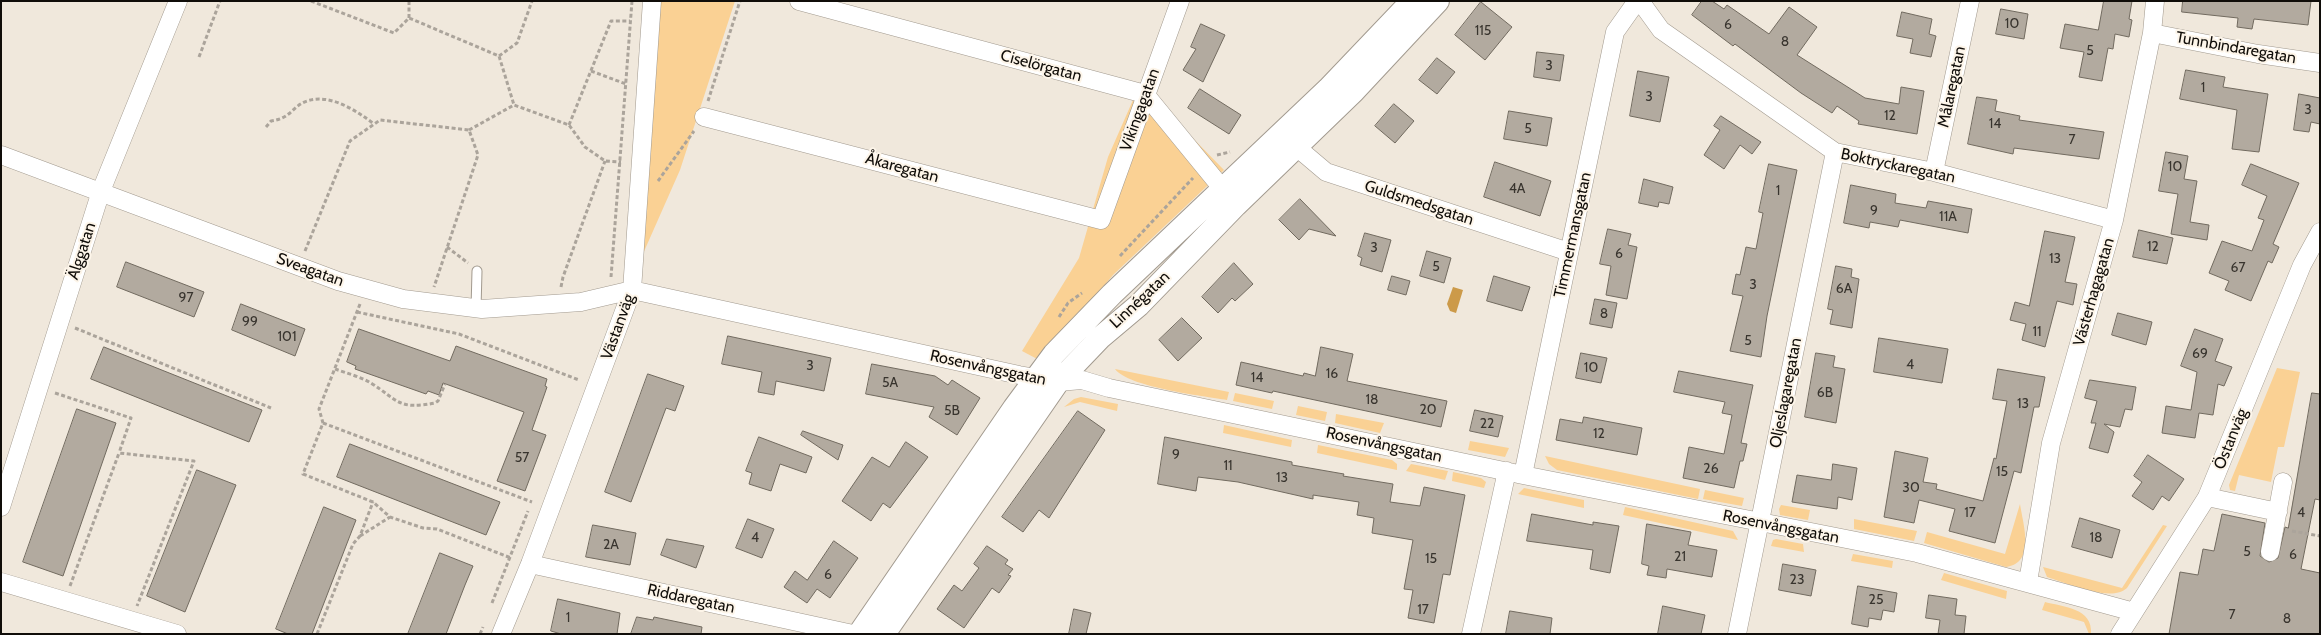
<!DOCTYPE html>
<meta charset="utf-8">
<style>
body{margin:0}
#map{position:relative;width:2321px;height:635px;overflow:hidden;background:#f0e8dc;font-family:Cabin,sans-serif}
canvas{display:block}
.frame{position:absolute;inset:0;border:2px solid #100d09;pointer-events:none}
</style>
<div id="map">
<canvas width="2321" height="635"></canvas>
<div class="frame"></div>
</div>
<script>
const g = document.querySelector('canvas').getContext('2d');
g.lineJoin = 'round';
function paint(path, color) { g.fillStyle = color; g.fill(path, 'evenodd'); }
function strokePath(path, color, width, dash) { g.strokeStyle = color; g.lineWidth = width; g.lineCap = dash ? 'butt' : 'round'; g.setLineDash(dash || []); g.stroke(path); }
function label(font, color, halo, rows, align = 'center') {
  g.font = font + ' Cabin,sans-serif'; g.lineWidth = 4; g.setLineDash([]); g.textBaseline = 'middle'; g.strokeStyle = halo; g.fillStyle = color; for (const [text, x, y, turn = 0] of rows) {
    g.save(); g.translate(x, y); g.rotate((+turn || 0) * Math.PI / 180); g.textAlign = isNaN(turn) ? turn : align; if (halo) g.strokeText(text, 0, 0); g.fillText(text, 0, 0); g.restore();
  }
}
const green = new Path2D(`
 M661,1h74l-55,169 -38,86z
 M1140,84l84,86 -111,105 -72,86 -19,-10 57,-93 29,-101z
 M2277,368l23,4 -16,75h-6l-7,35 -32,-7 -4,16 -5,-1 -1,-5z
 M1115,369l114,23 -2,8c-24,-4 -99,-13 -112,-31z
 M1235,393l39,8 -2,8 -39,-8z
 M1081,397l37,7 -1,7 -37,-9 -16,5 10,-8z
 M1298,406l29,6 -2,9 -29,-6z
 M1336,414l48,9 -4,10 -45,-10z
 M1224,425l68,15 -1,7 -68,-14z
 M1470,441l39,7 -4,9 -37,-7z
 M1318,445l74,15 5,4v6l-80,-17z
 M1545,456l155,33 -2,10 -141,-29 -8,-6z
 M1411,464l37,7 -3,9 -39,-9z
 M1453,472l28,6 5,4 -2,6 -32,-7z
 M1524,488l60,12v8l-66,-14z
 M1705,490l39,8 -2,8 -39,-7z
 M2020,504c3,20 16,59 -14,63l-82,-24 3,-11 78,22z
 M1781,505l29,5 -2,10 -28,-5 -1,-6z
 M1625,507l108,24 5,9 -115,-25z
 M1854,519l63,12 -3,10 -60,-12z
 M2163,525l4,1 -40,62c-16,15 -60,-5 -80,-11l-4,-10 79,21z
 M1776,539l27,5 1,8 -33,-6 2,-6z
 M1853,554l40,7 -1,7 -41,-7z
 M1944,573l63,18 -1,8 -65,-19z
 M2045,602c19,5 48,6 46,32h-2l-5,-12 -42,-12z`);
const water = new Path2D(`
 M1453,287l10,3 -7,23 -6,-2 -3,-7z`);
const building = new Path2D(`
 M1702,1h10l12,8 3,-4 42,29 20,-27 28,20 -20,28 68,43 34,6 2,-17 23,4 -7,43 -59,-10 1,-3 -22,-15 -5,7 -31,-20 -66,-49 -2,2 -41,-31z
 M2104,1h28l-3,18 3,1 -3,17 -14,-3 -2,15 -5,-1 -6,33 -23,-4 5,-25 -24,-4 5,-24 33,6z
 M2183,1h128l-3,24 -54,-6 -2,10 -15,-2 1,-9 -56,-6z
 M1481,2l31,25 -27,33 -30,-25z
 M2001,9l27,5 -4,25 -28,-5z
 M1902,12l30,7 -3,15 7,2 -5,21 -21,-4 3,-14 -16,-3z
 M1201,24l24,11 -22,47 -20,-12 13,-21 -5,-2z
 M1537,52l27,3 -4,26 -26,-4z
 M1437,58l18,14 -18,22 -18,-14z
 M2186,70l39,7 -2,10 45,7 -9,58 -27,-3 5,-39 -57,-11z
 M1638,71l31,6 -9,45 -30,-6z
 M1200,89l41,26 -12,19 -41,-26z
 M2299,94l21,4v26l-9,-2 -2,10 -15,-2z
 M1977,97l20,3 -2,11 25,5 -1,4 85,12 -5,27 -85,-11 -1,6 -45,-10z
 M1394,104l20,17 -19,22 -20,-17z
 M1509,111l43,7 -5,28 -43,-7z
 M1721,116l40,26 -9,12 -12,-9 -16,24 -20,-14 16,-25 -6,-4z
 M2166,152l22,4 -4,23 13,2 -7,41 19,3 -2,15 -36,-6 7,-40 -19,-3z
 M1495,162l56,19 -11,35 -56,-19z
 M1769,164l28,6 -30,146 -6,41 -31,-6 13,-55 -11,-2 4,-20 4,1 6,-28 10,2 7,-36 -4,-1z
 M2251,164l48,19 -26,61 6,3 -7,16 -4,-2 -17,40 -26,-11 4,-9 -20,-8 13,-32 30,10 12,-31 -6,-2 9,-22 -25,-11z
 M1644,179l29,8 -4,17 -10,-2 -1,5 -19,-4z
 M1851,185l45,9 -1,9 31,5 2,-7 44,8 -4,24 -68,-13 -2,7 -28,-5 -1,6 -25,-5z
 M1300,199l36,37 -27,-7 -10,11 -20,-20z
 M1608,229l23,5 -3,11 9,2 -10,52 -21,-4 5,-29 -11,-2z
 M2139,230l34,8 -6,26 -34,-7z
 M2045,231l30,6 -10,45 12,2 -4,21 -16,-4 -12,46 -23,-7 4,-16 -16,-4 5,-18 14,4z
 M1365,233l26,7 -9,32 -22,-7 2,-7 -4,-2z
 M1427,251l24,7 -7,25 -24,-7z
 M126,262l78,30 -10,25 -77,-30z
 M1234,263l19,21 -18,17 -3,-3 -14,15 -16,-16z
 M1836,266l16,3 -1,8 8,2 -7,49 -22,-4 3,-14 -5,-1z
 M1392,276l18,5 -4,14 -18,-5z
 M1494,276l36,11 -8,24 -35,-10z
 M1595,299l22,4 -5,25 -22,-4z
 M241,304l64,25 -10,27 -63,-26z
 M2118,313l34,9 -6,23 -34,-10z
 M1182,318l20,20 -24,23 -19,-21z
 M359,329l91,32 6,-15 91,33 -2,7 2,1 -15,43 14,5 -21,56 -28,-10 27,-69 -81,-29 -4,12 -11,-4 -2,3 -71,-25 1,-3 -9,-4z
 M2195,329l28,10 -8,22 17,6 -8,19 -6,-2 -5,31 -14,-2 -4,25 -33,-5 4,-27 25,4 6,-38 -16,-6z
 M728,336l103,22 -7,33 -48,-10 -2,14 -16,-3 4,-20 -40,-8z
 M1879,338l69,11 -6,34 -68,-11z
 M104,347l158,63 -13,32 -158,-63z
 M1321,347l32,7 -6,27 100,20 -6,26 -168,-36 -1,2 -36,-8 5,-23 62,14 1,-3 11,3z
 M1581,353l26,5 -6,25 -25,-5z
 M1816,353l19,3 -2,11 12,2 -9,54 -31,-6z
 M872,364l63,12 13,9 4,-5 28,18 -23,37 -28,-18 5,-10 -68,-13z
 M1998,369l47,8 -6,30h-5l-13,66 -7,-2 -19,72 -46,-12 6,-22 -36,-9 -5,23 -30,-6 11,-66 33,7 -5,24 14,2 -1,5 47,12 11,-43 2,1 11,-58 -14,-2z
 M1679,371l74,14 -12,58 6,1 -4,17h-3l-6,27 -51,-10 6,-31 35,7 8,-39 -10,-2 3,-11 -51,-10z
 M648,374l36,12 -9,25 -9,-3 -35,94 -26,-10z
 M2090,380l46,7 -4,23 -7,-1 -5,18 -16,-3 10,8 -6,21 -19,-5 7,-25h-5l6,-22 -12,-3z
 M2312,393l8,1v106l-5,-1 -14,70 19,4v61h-151l11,-62 18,3 5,-26 11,2 8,-37 43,9 -5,33 9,6 9,-4 7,-31 3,1z
 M77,409l39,14 -53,153 -40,-14z
 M1475,410l28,6 -5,21 -28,-6z
 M1078,411l27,19 -56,88 -10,-8 -16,22 -21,-15z
 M1584,417l58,11 -5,27 -81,-15 4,-21 22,4z
 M803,431l40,14 -5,15 -37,-25z
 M759,437l53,20 -6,16 -26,-9 -9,27 -22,-7 3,-11 -6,-2z
 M1165,437l127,25v3l52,9 -1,2 50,8 -3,18 30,4 4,-19 41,8 -15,80 -7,-1 -9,49 -26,-5 5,-28 -9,-1 9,-49 -41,-7 2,-15 -17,-3 2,-13 -46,-7v4l-75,-17 -40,-5 -2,14 -38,-7z
 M906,442l22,15 -38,51 -7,-5 -12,18 -29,-20 30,-44 17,10z
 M350,444l150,58 -14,33 -149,-58z
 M2148,455l36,24 -15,22 -7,-5 -9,14 -21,-14 10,-14 -8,-6z
 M1833,464l24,4 -5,32 -14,-3 -1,12 -45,-7 5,-27 34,5z
 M197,470l39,15 -51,127 -38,-16z
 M324,507l32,13 -44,114h-24l-12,-5z
 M1532,514l61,11v-3l26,4 -9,47 -20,-4 3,-19 -66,-9z
 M2080,518l40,12 -8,28 -40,-11z
 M748,519l26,10 -12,29 -26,-10z
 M1647,524l44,8 -3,13 29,5 -5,27 -45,-8 -1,9 -19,-3 2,-9 -7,-2z
 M593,525l43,8 -6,32 -44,-8z
 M667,539l37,7 -8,22 -35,-13z
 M834,541l24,17 -28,40 -13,-9 -10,14 -23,-16 11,-16 12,9z
 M987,546l21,14 -3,4 8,5 -5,6 3,1 -12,17 -7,-5 -28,40 -27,-19 17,-24 8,6 17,-23 -5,-4z
 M440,553l33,13 -8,19 -19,49h-38z
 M1783,564l33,6 -5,26 -32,-6z
 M1858,586l39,7 -3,19 -11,-2 -2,10 -12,-2 -1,9 -16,-3z
 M1929,595l28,4 -2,16 11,1 -2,18h-26l2,-14 -14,-2z
 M558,599l62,14 -3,21h-56l-10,-3z
 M1663,606l42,9 -4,19h-43z
 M1074,609l17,4 -5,21h-17z
 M1510,611l42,7 -2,16h-44z
 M637,617l16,3 1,-3 48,10 -1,7h-70z`);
const path = new Path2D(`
 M311,1l83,32 15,-15 90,38 15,49
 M409,1v17
 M499,56l18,-13 15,-42
 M199,57l21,-56
 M591,71l35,13
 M708,101l32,-100
 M569,125l42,-104h19
 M266,127l5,-6c21,-3 21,-15 36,-20 23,-8 50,10 67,23
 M469,130l45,-25 55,20 16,22 20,14 16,1
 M1217,155l13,-3
 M658,181l36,-50
 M447,247l21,16
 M305,251l45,-110 30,-21 89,10 9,25 -44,132
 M1120,256l73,-78
 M611,277l21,-276
 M561,287l2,-10 42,-116
 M360,304l-41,105 4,14 -20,51 70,28 17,15 33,11 14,1 74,29
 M357,312l102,22 120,46
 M1059,317l9,-14 14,-10
 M75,328l196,80
 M335,369c11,4 26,8 36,14 28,18 27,27 64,20l3,-2 7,-17
 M55,393l76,25 -12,35
 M323,423l209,79
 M2292,531l28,5
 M360,536l30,-19
 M70,586l49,-133 75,8 -57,145
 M492,603l36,-92
 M317,634l36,-90 7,-8 13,-34
 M480,634l3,-7`);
const service = new Path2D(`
 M476,309l1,-38`);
const minor = new Path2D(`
 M799,1l346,93 85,104
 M1640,1l21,29 174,122 99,20 180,48
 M2152,33l106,21 62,9
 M704,117l397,103 79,-219
 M1287,139l39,33 243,80
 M1,155l337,126 65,18 79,10 99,-7 51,-12 387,85 39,7 24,-2 27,8 414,87 394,78 217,59
 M1934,172l36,-171
 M1523,475l92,-443 22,-31
 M2207,497l71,15
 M1,507l100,-316 77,-190
 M2270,552l13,-70
 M530,564l323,70
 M1,582l176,52
 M2028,582l23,-139 63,-223 38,-187 3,-32
 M501,634l29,-70 102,-274 20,-289
 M1471,634l36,-163
 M1737,634l98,-482
 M2120,634l87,-137 95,-232 18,-33`);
const tertiary = new Path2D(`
 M859,634l155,-226 40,-54 58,-60 216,-205 84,-88
 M884,634l174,-252 43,-45 38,-32 97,-100 118,-114 84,-90`);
const numberNames = [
 ["10",2012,24],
 ["6",1728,25],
 ["115",1483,31],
 ["8",1785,42],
 ["5",2090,51],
 ["3",1549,66],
 ["1",2203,88],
 ["3",1649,97],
 ["3",2308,110],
 ["12",1890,116],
 ["14",1995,124],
 ["5",1528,129],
 ["7",2072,140],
 ["10",2175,167],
 ["4A",1517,189],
 ["1",1778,191],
 ["9",1874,211],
 ["11A",1948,217],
 ["12",2153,247],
 ["3",1374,248],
 ["6",1619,254],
 ["13",2055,259],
 ["5",1436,267],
 ["67",2238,268],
 ["3",1753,285],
 ["6A",1844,289],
 ["97",186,298],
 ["8",1604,314],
 ["99",250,322],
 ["11",2037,332],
 ["101",287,337],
 ["5",1748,341],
 ["69",2200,354],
 ["4",1910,365],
 ["3",810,366],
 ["10",1591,368],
 ["16",1332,374],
 ["14",1257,378],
 ["5A",890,383],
 ["6B",1825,393],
 ["18",1372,400],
 ["13",2023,404],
 ["20",1428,410],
 ["5B",952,411],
 ["22",1487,424],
 ["12",1599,434],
 ["9",1176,455],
 ["57",522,458],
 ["11",1228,466],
 ["26",1711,469],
 ["15",2002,472],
 ["13",1282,478],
 ["30",1911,488],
 ["17",1970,513],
 ["4",2301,513],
 ["4",755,538],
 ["18",2096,538],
 ["2A",611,545],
 ["5",2247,552],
 ["6",2293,555],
 ["21",1680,557],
 ["15",1431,559],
 ["6",828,575],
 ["23",1797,580],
 ["25",1876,600],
 ["17",1423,610],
 ["7",2232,615],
 ["1",568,618],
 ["8",2287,619]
];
const streetNames = [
 ["Tunnbindaregatan",2236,48,10],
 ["Ciselörgatan",1041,66,15],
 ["Målaregatan",1952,87,-78],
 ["Vikingagatan",1140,110,-70],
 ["Boktryckaregatan",1898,166,12],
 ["Åkaregatan",902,168,15],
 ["Guldsmedsgatan",1419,203,18],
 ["Timmermansgatan",1573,235,-78],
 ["Älggatan",82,251,-72],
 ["Sveagatan",310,270,20],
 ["Västerhagagatan",2094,292,-74],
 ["Linnégatan",1140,300,-43],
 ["Västanväg",618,327,-70],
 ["Rosenvångsgatan",988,368,12],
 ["Oljeslagaregatan",1786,393,-79],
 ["Östanväg",2231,439,-68],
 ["Rosenvångsgatan",1384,445,12],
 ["Rosenvångsgatan",1781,527,11],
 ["Riddaregatan",691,599,12]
];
paint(green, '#fad194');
paint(water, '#cc9a49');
paint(building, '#b2aa9f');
strokePath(building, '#716a5f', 1);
strokePath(service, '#a29a8f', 11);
strokePath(minor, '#a29a8f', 19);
strokePath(tertiary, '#a29a8f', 24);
strokePath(path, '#aba49b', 3, [4, 2.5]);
strokePath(service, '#fff', 9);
strokePath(minor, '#fff', 18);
strokePath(tertiary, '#fff', 22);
label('14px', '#38342e', null, numberNames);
label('16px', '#100d09', '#fdf5e9', streetNames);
</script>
